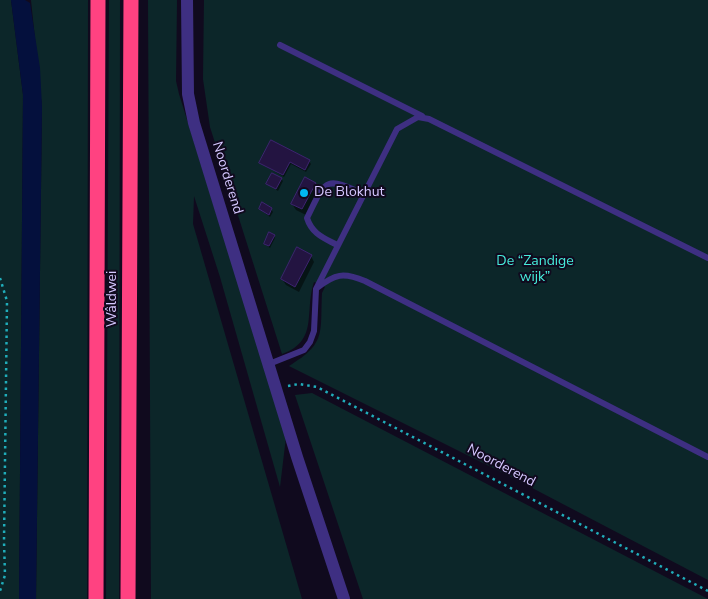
<!DOCTYPE html>
<meta charset="utf-8">
<style>
body{margin:0}
canvas{display:block;background:#100a1e}
</style>
<canvas width="708" height="599"></canvas>
<script>
const g = document.querySelector('canvas').getContext('2d');
g.lineJoin = 'round';
function paint(path, color) { g.fillStyle = color; g.fill(path, 'evenodd'); }
function strokePath(path, color, width, dash) { g.strokeStyle = color; g.lineWidth = width; g.lineCap = dash ? 'butt' : 'round'; g.setLineDash(dash || []); g.stroke(path); }
function label(font, color, halo, rows, align = 'center') {
  g.font = font + ' "Nunito Sans",sans-serif'; g.lineWidth = 4; g.setLineDash([]); g.textBaseline = 'middle'; g.strokeStyle = halo; g.fillStyle = color; for (const [text, x, y, turn = 0] of rows) {
    g.save(); g.translate(x, y); g.rotate((+turn || 0) * Math.PI / 180); g.textAlign = isNaN(turn) ? turn : align; if (halo) g.strokeText(text, 0, 0); g.fillText(text, 0, 0); g.restore();
  }
}
const green = new Path2D(`
 M0,0h11l12,95 -4,504h-19z
 M31,0h57l-1,599h-51l6,-492z
 M109,0h11l-1,599h-13z
 M148,0h29l-1,81 3,13 107,343 -6,50 -60,-210 -26,-81 -1,28 109,375h-151z
 M204,0h504v580l-191,-100 -228,-114c38,-23 31,-33 33,-73l3,-6 -11,-5c-10,30 5,59 -32,72l-72,-227 -7,-48z
 M312,393l396,206h-345l-68,-204z`);
const water = new Path2D(`
 M11,0h14l5,3 10,65 2,39 -6,492h-17l4,-504z`);
const shadow = new Path2D(`
 M309,161l2,3 -5,8 -15,-8 -7,13 -23,-14z
 M281,179l2,2 -5,10 -10,-7z
 M315,184l4,6 -13,25 -10,-5 -4,-6z
 M260,209h11l2,3 -3,5z
 M274,236l1,2 -5,10 -5,-4z
 M311,256l3,6 -15,30 -13,-7 -4,-6z`);
const building = new Path2D(`
 M271,140l39,20 -5,10 -15,-8 -7,13 -24,-12z
 M272,173l10,5 -6,11 -10,-5z
 M305,177l11,6 -14,26 -11,-5z
 M262,202l10,6 -3,7 -10,-6z
 M269,232l6,3 -6,11 -5,-2z
 M297,247l15,8 -17,32 -14,-8z`);
const path = new Path2D(`
 M0,278l7,23 -3,240 1,34 -5,16
 M288,386l11,-2 18,3 391,204`);
const lane = new Path2D(`
 M280,45l142,71
 M337,245c-13,-7 -25,-11 -30,-27 18,-36 16,-44 56,-24
 M317,288c18,-14 26,-16 48,-7l343,176
 M269,364l35,-14 6,-8 4,-11 2,-42 81,-160 21,-12 11,2 279,139`);
const street = new Path2D(`
 M187,0l1,94 6,29 103,334 47,142`);
const highway = new Path2D(`
 M96,599l2,-599
 M128,599l3,-599`);
const markers = [
 [304,193,5,"#00b7f2"]
];
const streetNames = [
 ["Noorderend",227,178,73],
 ["Wâldwei",113,299,-90],
 ["Noorderend",501,466,28]
];
const poiNames = [
 ["De Blokhut",314,193]
];
const parkNames = [
 ["De “Zandige",535,262],
 ["wijk”",535,278]
];
paint(green, '#0c2629');
paint(water, '#04103d');
paint(shadow, '#0007');
paint(building, '#231441');
strokePath(building, '#3d2370', 1);
strokePath(path, '#20adba', 2.5, [2.5, 4]);
strokePath(lane, '#3e2f82', 6);
strokePath(street, '#3e2f82', 12);
strokePath(highway, '#ff4281', 15);
for (const [x, y, r, color] of markers) { const dot = new Path2D(); dot.arc(x, y, r, 0, 2 * Math.PI); g.fillStyle = color; g.fill(dot); strokePath(dot, '#100a1e', 2); }
label('14px', '#d5c7ff', '#100a1e', streetNames);
label('14px', '#d5c7ff', '#100a1e', poiNames, 'left');
label('14px', '#46ebda', '#100a1e', parkNames);
</script>
